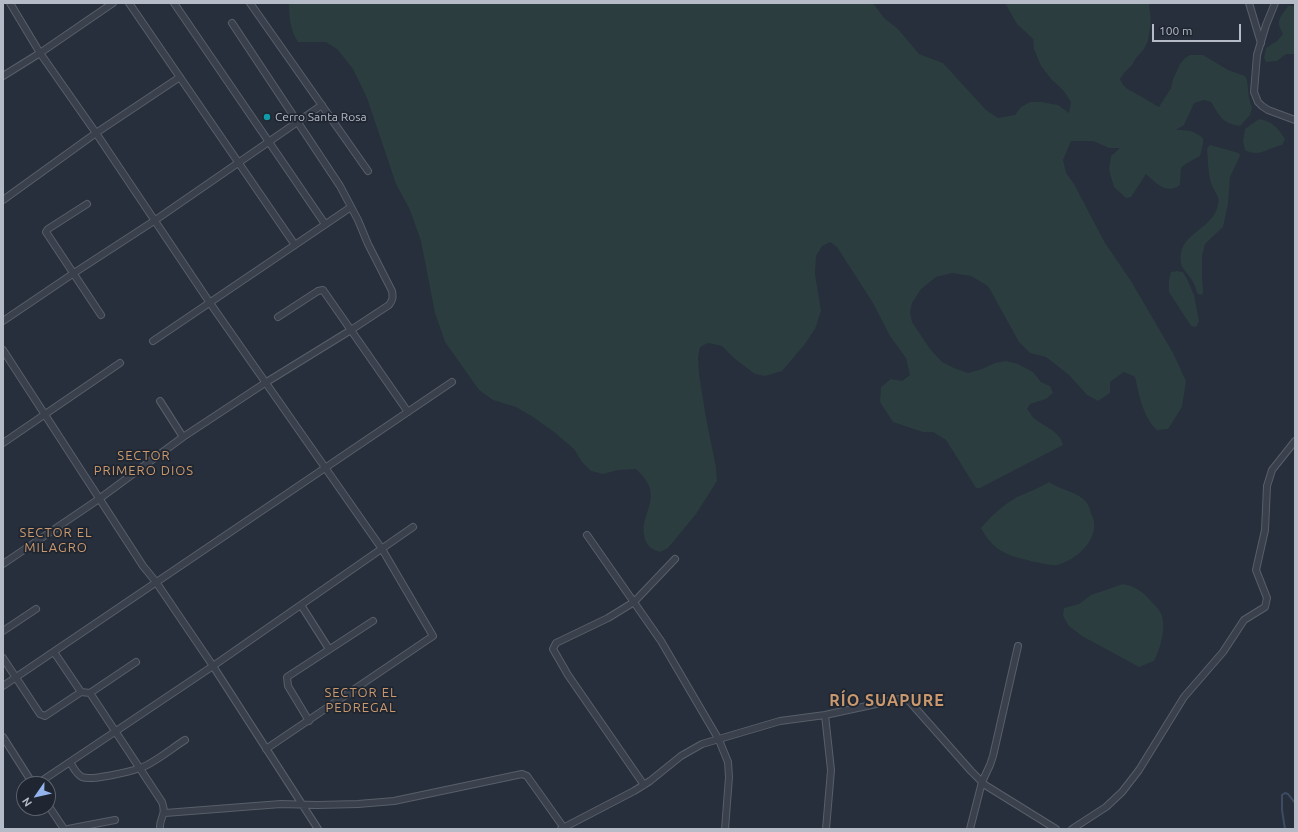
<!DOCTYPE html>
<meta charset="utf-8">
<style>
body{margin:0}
#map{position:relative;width:1298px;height:832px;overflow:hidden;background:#262f3b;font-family:Ubuntu,sans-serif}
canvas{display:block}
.frame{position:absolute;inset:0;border:4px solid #b6bcc7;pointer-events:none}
.north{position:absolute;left:16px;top:776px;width:40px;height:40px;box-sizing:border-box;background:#1f2631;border:1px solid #5b626d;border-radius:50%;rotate:236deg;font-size:11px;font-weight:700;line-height:16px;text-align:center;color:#b6bcc7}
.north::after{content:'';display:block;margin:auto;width:14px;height:18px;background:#94b4ed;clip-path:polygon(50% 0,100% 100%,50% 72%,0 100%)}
.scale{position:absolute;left:1152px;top:24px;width:89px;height:18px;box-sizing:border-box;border:2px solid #b6bcc7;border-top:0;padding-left:5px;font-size:12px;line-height:14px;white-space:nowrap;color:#b6bcc7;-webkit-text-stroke:3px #1f2631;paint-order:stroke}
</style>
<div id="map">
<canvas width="1298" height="832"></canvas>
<div class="frame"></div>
<div class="north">N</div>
<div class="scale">100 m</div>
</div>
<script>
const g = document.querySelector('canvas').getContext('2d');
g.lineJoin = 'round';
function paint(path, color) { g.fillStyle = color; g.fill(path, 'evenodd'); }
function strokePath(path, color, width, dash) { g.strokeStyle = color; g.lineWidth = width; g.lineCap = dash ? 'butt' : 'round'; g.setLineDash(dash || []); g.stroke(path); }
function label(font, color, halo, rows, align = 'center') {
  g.font = font + ' Ubuntu,sans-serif'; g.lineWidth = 3.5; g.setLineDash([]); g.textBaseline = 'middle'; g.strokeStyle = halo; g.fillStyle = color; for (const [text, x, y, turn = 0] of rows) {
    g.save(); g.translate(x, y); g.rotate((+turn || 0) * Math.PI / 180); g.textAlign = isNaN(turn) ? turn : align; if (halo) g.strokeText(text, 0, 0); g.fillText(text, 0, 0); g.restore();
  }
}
const green = new Path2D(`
 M289,3h584l11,15 14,11 21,25 24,9 43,47 12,8 17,-3 6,-8 9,-5h11l17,3 11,8 2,-11 -8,-12 -11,-10 -11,-14 -7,-17 -1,-10 -16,-15 -12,-21h144l2,18 -3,20 -4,8 -8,9 -4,7 -8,8 -4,6c4,11 13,12 22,18 6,3 11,7 17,10l12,-19 2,-9 7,-15 5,-6 5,-3h13l25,15 17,6 2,4 2,18 3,10 -2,7 -10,11c-19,-3 -20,-10 -29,-24l-7,-2 -10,3 -10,22 -8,5c13,0 16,0 27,8v6l-3,12 -13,7 -6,5 -1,17c-13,10 -25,-2 -34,-11l-15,23 -5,1 -12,-11 -5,-17 2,-14 9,-8h-11l-16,-7h-22l-8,19 3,13 8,11 31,59 26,38 42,72 13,28 -4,26 -14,22 -11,1c-14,-12 -18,-36 -22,-53l-11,-5 -14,10v11l-12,8 -11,-6 -18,-20 -23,-18 -16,-4 -11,-11 -31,-56 -17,-10 -19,-3 -16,4 -15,12 -9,14 -2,9 2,10 18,27 12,13 12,6 14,5 14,-4 13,-6 11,-2 12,3 15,8 8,10 9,4 3,7 -7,6 -16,5 -3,5c3,3 5,8 8,10 10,8 25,12 28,26l-83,43h-4l-30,-48 -13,-8h-10l-30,-10 -13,-20 1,-15 10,-8 11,2 8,-6 -4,-17 -16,-22 -17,-33 -36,-56 -7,-5 -8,4 -6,10 -1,18 6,37 -6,18 -10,15 -23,27 -17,5 -10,-2 -20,-15 -13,-13 -14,-3 -8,4 -2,10 1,17 7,44 10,49 1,14 -21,33 -28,34 -8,4c-9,-3 -14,-6 -16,-17 -3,-16 10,-30 6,-46 -2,-8 -8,-14 -14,-20l-18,1 -15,4 -12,-3 -9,-9 -8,-13 -20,-17 -21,-15 -17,-10 -23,-7 -14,-10 -34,-48 -10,-29 -14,-72 -11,-31 -14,-26 -29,-86 -14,-29 -16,-20 -11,-7h-28c-8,-12 -9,-25 -9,-39z
 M1288,6h5l2,2v46h-9l-9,7 -11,1 -2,-4 2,-10 11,-7 6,-7c-8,-15 -3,-15 5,-28z
 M1259,119c13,2 19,9 26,20l-3,6c-15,3 -22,13 -37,5l-2,-9 2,-12z
 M1210,145l29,8 1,3 -10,21 -2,27 -5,23 -18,17 -3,12v21l1,13v4l-3,1 -3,-2c-1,-3 -2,-8 -4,-11 -3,-6 -10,-12 -12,-18 -5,-32 31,-32 37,-59 3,-9 -5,-14 -7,-22 -3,-10 -3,-23 -4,-34l2,-3z
 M1177,271l6,1 4,7 7,16 5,26 -3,6 -5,-1 -22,-34v-12l2,-8z
 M1049,482c11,8 28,9 37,20 3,3 4,8 5,11 1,3 3,6 3,9 3,20 -20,39 -37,43 -6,1 -16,-2 -22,-3 -25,-6 -41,-9 -54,-34 10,-12 22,-23 36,-31 11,-5 22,-9 32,-15z
 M1123,584c11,2 19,7 26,15 5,5 11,11 13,17 4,14 -2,33 -8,45l-15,6 -57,-31 -13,-10 -6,-10 1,-8 15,-4 12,-9z`);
const stream = new Path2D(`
 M1285,829l-3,-19v-15l3,-2 3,1 7,9`);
const minor = new Path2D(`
 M10,3l30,50 56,80 114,170 172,246 51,87 -167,113
 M129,3l166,242
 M174,3l151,221
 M250,3l118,168
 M1249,3l12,40
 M1275,3l-9,22 -9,30 -3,37 4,10 4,4 6,4 27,10
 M3,76l37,-23 73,-50
 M3,200l93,-67 84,-56
 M87,204l-39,25 -2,3 55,83
 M278,317l40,-26 5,-1 85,122
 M3,321l71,-48 80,-52 168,-116
 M153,341l198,-134
 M3,350l140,216 13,16 57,84 105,163
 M160,401l23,36
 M3,443l117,-80
 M587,535l74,106 58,99 9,22 1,15 -4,52
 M3,564l96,-65 84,-62 82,-54 86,-53 38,-25c4,-5 4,-8 3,-14l-24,-47 -10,-24 -18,-34 -108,-163
 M301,605l28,44
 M3,631l33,-22
 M54,652l27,40
 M3,658l37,56 5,2 36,-24 9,1 46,-31
 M3,686l449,-304
 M90,693l72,109c5,14 -3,15 -2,27
 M825,715l6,55 -5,59
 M309,721l-21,-35 -1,-9 86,-56
 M3,737l30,47
 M70,762c3,5 6,12 12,15 9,4 47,-5 58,-9 13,-4 32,-20 45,-28
 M37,784l176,-118 200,-139
 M644,785l-76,-110 -15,-26 3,-6 52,-25 26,-16 41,-43
 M48,805l16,24
 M165,813l116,-9 36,1 41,-1 36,-3 128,-27 5,2 37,52
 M68,829l47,-9
 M561,829l73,-38 16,-10 31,-25 21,-12 78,-23 45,-6 79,-17 6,4 61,69 14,14 71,44
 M970,829l12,-47 8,-17 3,-9 25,-110
 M1072,829l34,-22 16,-15 17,-22 45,-73 39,-45 21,-32 21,-13 2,-9 -11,-28 9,-40 2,-44 5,-16 23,-29`);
const markers = [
 [267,117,4,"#0f9aa8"]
];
const poiNames = [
 ["Cerro Santa Rosa",275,117]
];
const neighbourhoodNames = [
 ["SECTOR",144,456],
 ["PRIMERO DIOS",144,471],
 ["SECTOR EL",56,533],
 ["MILAGRO",56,548],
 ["SECTOR EL",361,693],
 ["PEDREGAL",361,708]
];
const districtNames = [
 ["RÍO SUAPURE",887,701]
];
paint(green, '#2b3d3e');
strokePath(stream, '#3d4c62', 2);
strokePath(minor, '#585f6a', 8);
strokePath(minor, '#3a414c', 6);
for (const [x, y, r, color] of markers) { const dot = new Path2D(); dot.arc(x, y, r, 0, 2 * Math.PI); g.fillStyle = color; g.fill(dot); strokePath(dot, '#1f2631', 1.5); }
label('12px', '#b6bcc7', '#1f2631', poiNames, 'left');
g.letterSpacing = '1px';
label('13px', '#ca996e', '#1f2631', neighbourhoodNames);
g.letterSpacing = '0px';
g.letterSpacing = '1px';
label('bold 16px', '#ca996e', '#1f2631', districtNames);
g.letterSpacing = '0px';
</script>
